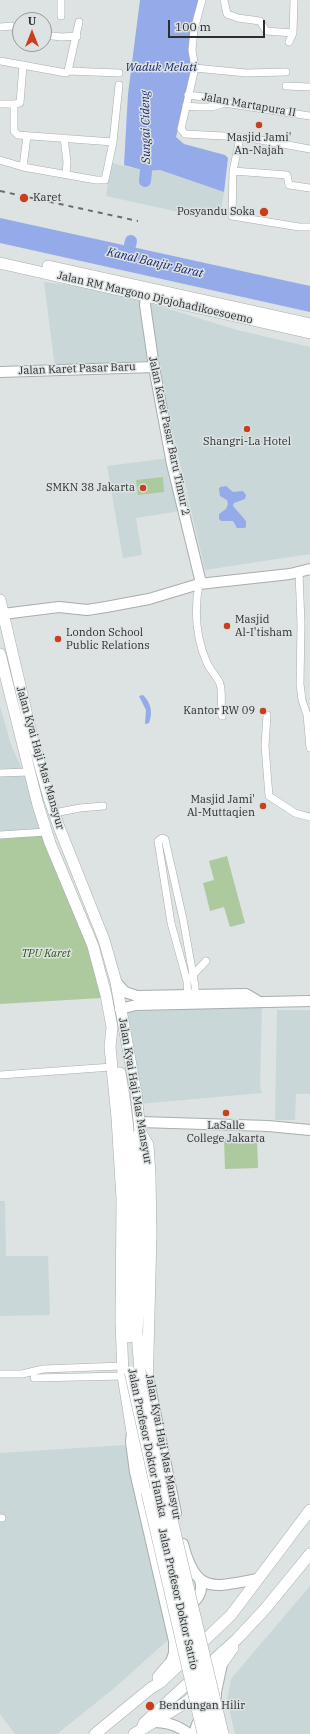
<!DOCTYPE html>
<style>
body{margin:0}
#map{position:relative;width:310px;height:1734px;overflow:hidden;background:#dde2e2;font-family:"IBM Plex Serif",serif}
canvas{display:block}
.north{position:absolute;left:12px;top:12px;width:40px;height:40px;box-sizing:border-box;background:#dde2e2;border:1px solid #979a9a;border-radius:50%;rotate:0deg;font-size:11px;font-weight:700;line-height:16px;text-align:center;color:#2d2e2f}
.north::after{content:'';display:block;margin:auto;width:14px;height:18px;background:#c93f1c;clip-path:polygon(50% 0,100% 100%,50% 72%,0 100%)}
.scale{position:absolute;left:168px;top:20px;width:97px;height:18px;box-sizing:border-box;border:2px solid #2d2e2f;border-top:0;padding-left:5px;font-size:12px;line-height:14px;white-space:nowrap;color:#2d2e2f;-webkit-text-stroke:3px #dde2e2;paint-order:stroke}
</style>
<div id="map">
<canvas width="310" height="1734"></canvas>
<div class="north">U</div>
<div class="scale">100 m</div>
</div>
<script>
const g = document.querySelector('canvas').getContext('2d');
g.lineJoin = 'round';
function paint(path, color) { g.fillStyle = color; g.fill(path, 'evenodd'); }
function strokePath(path, color, width, dash) { g.strokeStyle = color; g.lineWidth = width; g.lineCap = dash ? 'butt' : 'round'; g.setLineDash(dash || []); g.stroke(path); }
function label(font, color, halo, rows, align = 'center') {
  g.font = font + ' "IBM Plex Serif",serif'; g.lineWidth = 3; g.setLineDash([]); g.textBaseline = 'middle'; g.strokeStyle = halo; g.fillStyle = color; for (const [text, x, y, turn = 0] of rows) {
    g.save(); g.translate(x, y); g.rotate((+turn || 0) * Math.PI / 180); g.textAlign = isNaN(turn) ? turn : align; if (halo) g.strokeText(text, 0, 0); g.fillText(text, 0, 0); g.restore();
  }
}
const built = new Path2D(`
 M111,163l35,8 14,-1 64,22 -4,25 -32,-3 -82,-18z
 M44,282l51,6 22,5 120,37 73,17v207l-105,16 -49,-210 -101,7z
 M169,458l12,53 -45,7 6,37 -19,3 -16,-92z
 M0,706l11,39 39,86 -50,1z
 M262,1005l-2,82 2,6 -123,11 -11,-92z
 M277,1010h33v84h-14l-1,26h-20z
 M0,1201h5l1,55h42l2,59 -50,1z
 M125,1445l48,166 -4,28 -57,51 -55,44h-42l-15,-20v-261z
 M310,1586v148h-75l-8,-34 4,-21z`);
const green = new Path2D(`
 M163,477l1,15 -26,3 -2,-15z
 M50,831l27,75 24,92 -101,6v-172z
 M227,856l18,67 -15,4 -6,-20 -14,4 -7,-28 11,-3 -5,-19z
 M257,1137l1,31 -33,1 -1,-30z`);
const water = new Path2D(`
 M140,0h61l-11,80 -14,57 8,7 41,11 3,3 -4,34 -64,-22 -14,1 -22,-6 4,-71z
 M0,218l310,68v26l-310,-69z
 M226,486l7,6 10,-1 3,4 -1,4 -11,4 -1,3 13,15v6l-2,1h-7l-4,-7h-12l-2,-2v-5l7,-5 2,-5 -1,-4 -7,-4 -1,-7 1,-2z
 M143,695c8,8 10,17 6,28l-4,1 1,-14 -7,-14z`);
const river = new Path2D(`
 M145,181l1,-10v-16
 M127,257l4,-16`);
const street = new Path2D(`
 M61,0v16
 M202,0l-8,30 -2,20 3,18 -14,61 4,5 59,3 66,12
 M224,0l3,14 11,4 22,3 6,10 27,2
 M0,27l11,-1 9,3
 M44,35l17,2 16,-1
 M289,42l4,-9 1,-33
 M0,61l66,12 2,-2 11,-49
 M195,68l51,5 40,-1
 M68,71l51,2
 M286,86l24,1
 M188,95l24,3 12,5 86,13
 M0,104h14v27l4,4 95,7
 M14,104l6,-1 3,-38
 M186,106c14,1 26,3 38,-3
 M64,138l3,24 -1,12
 M240,138l-7,33 -1,45 67,11h11
 M0,160l23,7 73,13h9l8,-38 6,-57
 M23,167l4,-31
 M233,171l54,4 2,10 21,3
 M299,572l2,52 -1,60 2,16 5,15 3,33
 M199,584c-5,27 -3,54 8,79 3,7 12,16 13,21 3,10 0,22 2,32
 M267,715l-2,31 4,50 26,17 15,4
 M0,773l29,-1
 M54,813l26,-5 23,-2
 M0,835l46,-3
 M191,977l15,-16
 M188,1000l-1,-19 -16,-58 -13,-82 4,-3 3,1 18,80 12,67v13
 M0,1075l112,-8
 M0,1374h22l21,-5 79,-3
 M34,1378l89,-2
 M0,1518h2`);
const secondary = new Path2D(`
 M147,289l-2,16 9,62 18,97 29,119
 M0,372l154,-5
 M3,614l56,-7 28,3 19,-3 43,-8 50,-15 91,-10 20,-5
 M116,982l9,10 12,4 109,-2 12,7
 M120,1009l16,-4 174,-4
 M140,1122l128,4 42,4
 M149,1382l27,131
 M132,1432l-1,10 4,30 39,169v12l-3,9
 M183,1544c13,51 30,43 75,35
 M186,1607c11,-5 18,-15 14,-27
 M216,1697v-5l6,-28
 M154,1722c13,0 25,4 35,12
 M195,1734c0,-7 3,-13 8,-17`);
const primary = new Path2D(`
 M0,263l310,70
 M48,266l262,58
 M0,600l32,137 17,61 10,29 45,113 12,42 20,111 4,38 8,14 2,30 1,59 -4,157
 M0,654l38,151 12,38 43,103 13,49 6,32 -2,20 7,71 5,81 -1,122 2,55 9,56 6,12 9,49
 M120,1073c12,64 14,131 11,197 0,22 -3,44 -2,67
 M140,1371l-3,-38 5,-101 -4,-95 2,-6
 M158,1677l13,-15 18,-17
 M142,1728l2,-5 93,-84 28,-30 45,-55
 M95,1734l56,-46 10,-6 70,-67 79,-105
 M134,1734l51,-31 20,-16 28,-39`);
const rail = new Path2D(`
 M0,191l138,30`);
const primaryBridge = new Path2D(`
 M140,1371l25,119 58,244
 M130,1372l45,201 39,161
 M147,1493l56,241`);
const markers = [
 [259,125,4,"#c93f1c"],
 [24,198,5,"#c93f1c"],
 [264,212,5,"#c93f1c"],
 [247,429,4,"#c93f1c"],
 [143,488,4,"#c93f1c"],
 [227,626,4,"#c93f1c"],
 [58,639,4,"#c93f1c"],
 [263,711,4,"#c93f1c"],
 [263,806,4,"#c93f1c"],
 [226,1113,4,"#c93f1c"],
 [150,1706,5,"#c93f1c"]
];
const streetNames = [
 ["Jalan Martapura II",249,105,10],
 ["Jalan RM Margono Djojohadikoesoemo",155,298,13],
 ["Jalan Karet Pasar Baru",77,369,-2],
 ["Jalan Karet Pasar Baru Timur 2",169,436,78],
 ["Jalan Kyai Haji Mas Mansyur",40,758,74],
 ["Jalan Kyai Haji Mas Mansyur",135,1091,80],
 ["Jalan Profesor Doktor Hamka",147,1443,78],
 ["Jalan Kyai Haji Mas Mansyur",163,1447,79],
 ["Jalan Profesor Doktor Satrio",178,1599,77]
];
const poiNames = [
 ["Masjid Jami'",259,138,"center"],
 ["An-Najah",259,151,"center"],
 ["Karet",33,198],
 ["Posyandu Soka",255,212,"right"],
 ["Shangri-La Hotel",247,442,"center"],
 ["SMKN 38 Jakarta",135,488,"right"],
 ["Masjid",235,620],
 ["Al-I'tisham",235,633],
 ["London School",66,633],
 ["Public Relations",66,646],
 ["Kantor RW 09",255,711,"right"],
 ["Masjid Jami'",255,800,"right"],
 ["Al-Muttaqien",255,813,"right"],
 ["LaSalle",226,1126,"center"],
 ["College Jakarta",226,1139,"center"],
 ["Bendungan Hilir",159,1706]
];
const parkNames = [
 ["TPU Karet",46,954]
];
const waterNames = [
 ["Waduk Melati",161,68],
 ["Sungai Cideng",146,127,-91],
 ["Kanal Banjir Barat",155,263,13]
];
paint(built, '#c9d7d8');
paint(green, '#adca9e');
paint(water, '#94aae9');
strokePath(river, '#94aae9', 12);
strokePath(street, '#a8adad', 8);
strokePath(secondary, '#a8adad', 12);
strokePath(primary, '#a8adad', 12);
strokePath(street, '#fff', 7);
strokePath(secondary, '#fff', 10);
strokePath(primary, '#fff', 11);
strokePath(rail, '#6a6d6d', 2, [5, 5]);
strokePath(primaryBridge, '#a8adad', 12, []);
strokePath(primaryBridge, '#fff', 11);
for (const [x, y, r, color] of markers) { const dot = new Path2D(); dot.arc(x, y, r, 0, 2 * Math.PI); g.fillStyle = color; g.fill(dot); strokePath(dot, '#dde2e2', 1.5); }
label('11px', '#2d2e2f', '#dde2e2', streetNames);
label('11px', '#2d2e2f', '#dde2e2', poiNames, 'left');
label('italic 11px', '#2d5213', '#dde2e2', parkNames);
label('italic 12px', '#1b2871', '#dde2e2', waterNames);
</script>
